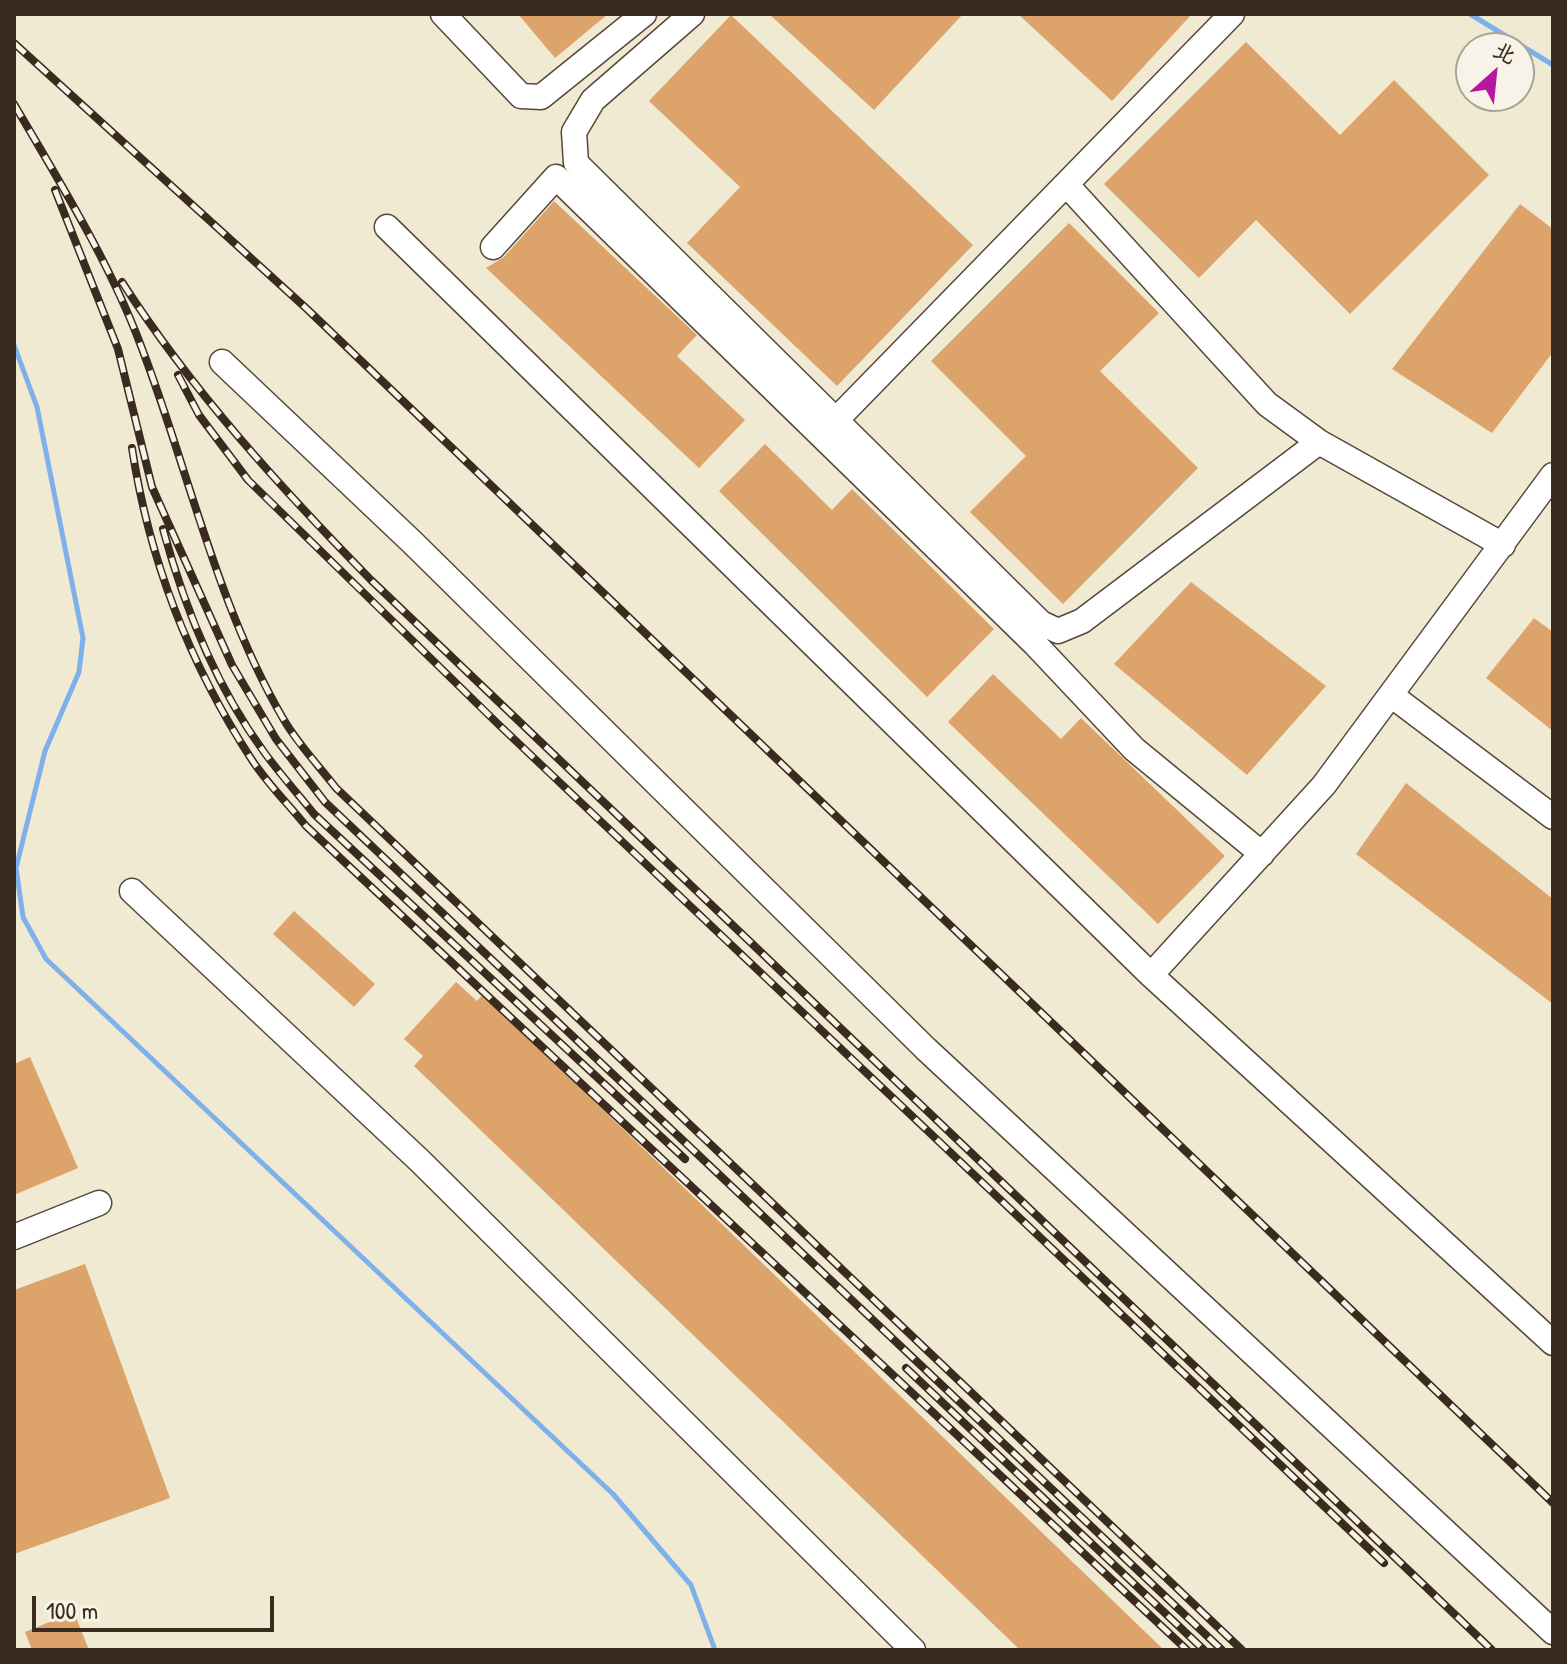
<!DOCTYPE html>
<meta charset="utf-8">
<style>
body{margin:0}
#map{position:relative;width:1567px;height:1664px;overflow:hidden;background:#f1ead3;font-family:"Patrick Hand","LXGW WenKai TC",sans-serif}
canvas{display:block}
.frame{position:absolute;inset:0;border:16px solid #3b2a1e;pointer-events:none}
.north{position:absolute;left:1455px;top:32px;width:80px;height:80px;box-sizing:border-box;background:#f7f3e8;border:2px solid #aca397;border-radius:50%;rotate:27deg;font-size:22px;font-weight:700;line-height:32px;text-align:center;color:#3b2a1e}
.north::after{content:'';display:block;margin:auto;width:28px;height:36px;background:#b5179e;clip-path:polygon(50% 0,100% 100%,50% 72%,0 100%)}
.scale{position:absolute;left:32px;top:1596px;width:242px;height:36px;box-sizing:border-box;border:4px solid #3b2a1e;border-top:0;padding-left:10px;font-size:24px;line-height:28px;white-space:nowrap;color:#3b2a1e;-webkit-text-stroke:6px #f7f3e8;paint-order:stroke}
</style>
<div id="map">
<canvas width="1567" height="1664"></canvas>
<div class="frame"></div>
<div class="north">北</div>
<div class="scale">100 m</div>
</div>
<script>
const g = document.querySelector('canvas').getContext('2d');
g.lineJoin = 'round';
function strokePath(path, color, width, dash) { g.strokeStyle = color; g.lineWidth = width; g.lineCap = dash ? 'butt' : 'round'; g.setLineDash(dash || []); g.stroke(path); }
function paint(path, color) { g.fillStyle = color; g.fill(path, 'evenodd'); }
const stream = new Path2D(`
 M1470,14l83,51
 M14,345l23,62 46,231 -4,34 -34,79 -29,117 7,49 23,42 567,535 78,91 24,65`);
const building = new Path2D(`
 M518,14h90l-53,44z
 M769,14h194l-89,96z
 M1018,14h174l-80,87z
 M731,15l242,230 -136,141 -150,-143 53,-56 -91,-86z
 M1246,42l94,93 54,-55 95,95 -139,139 -94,-94 -57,58 -95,-94z
 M554,201l143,134 -20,21 68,64 -46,48 -213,-200 18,-11z
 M1520,204l33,25v123l-61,81 -100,-64z
 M1069,223l90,90 -59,58 98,97 -135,136 -93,-92 56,-56 -95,-95z
 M765,444l67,66 20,-21 142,140 -67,68 -208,-206z
 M1191,582l135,104 -79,89 -133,-111z
 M1534,618l19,14v99l-67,-53z
 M993,674l68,65 20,-21 144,138 -67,68 -210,-202z
 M1406,783l147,116v105l-197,-150z
 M294,911l81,73 -21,23 -81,-73z
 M456,982l21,19 6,-7 681,656h-144l-606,-584 9,-10 -19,-17z
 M30,1057l48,111 -64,27v-131z
 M85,1264l85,234 -156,56v-264z
 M74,1612l15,38h-57l-7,-18z`);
const minor = new Path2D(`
 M443,14l78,82 20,1 103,-83
 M692,14l-99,86 -19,32 2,31 465,460 17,8 24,-10 237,-179 184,103
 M1066,184l201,220 52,38
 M387,227l764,748 402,368
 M493,247l63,-70 479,467 99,105 128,105
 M222,362l191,181 513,506 627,583
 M836,420l396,-406
 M1391,695l162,122
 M132,891l288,270 493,489
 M1151,975l173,-190 229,-310
 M14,1237l85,-34`);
const rail = new Path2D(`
 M14,43l293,266 1246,1194
 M14,104c46,79 95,157 127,242 48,125 75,258 143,374 14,24 35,46 52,68l906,862
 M55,190l63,159 34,138 80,178 44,74 49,63 897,848
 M122,282c71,110 158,205 249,298l1121,1070
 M178,375l21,40 49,65 250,244 886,839
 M132,448c17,112 58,217 120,312 15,23 36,44 54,66l881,824
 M163,529c21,77 54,159 101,223 16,22 34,42 50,62l371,345
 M906,1368l298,282`);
strokePath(stream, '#7eb0ea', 5);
paint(building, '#dca46b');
strokePath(minor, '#564739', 27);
strokePath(minor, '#fff', 24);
strokePath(rail, '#3b2a1e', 8);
strokePath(rail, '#f7f3e8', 5, [15]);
</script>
